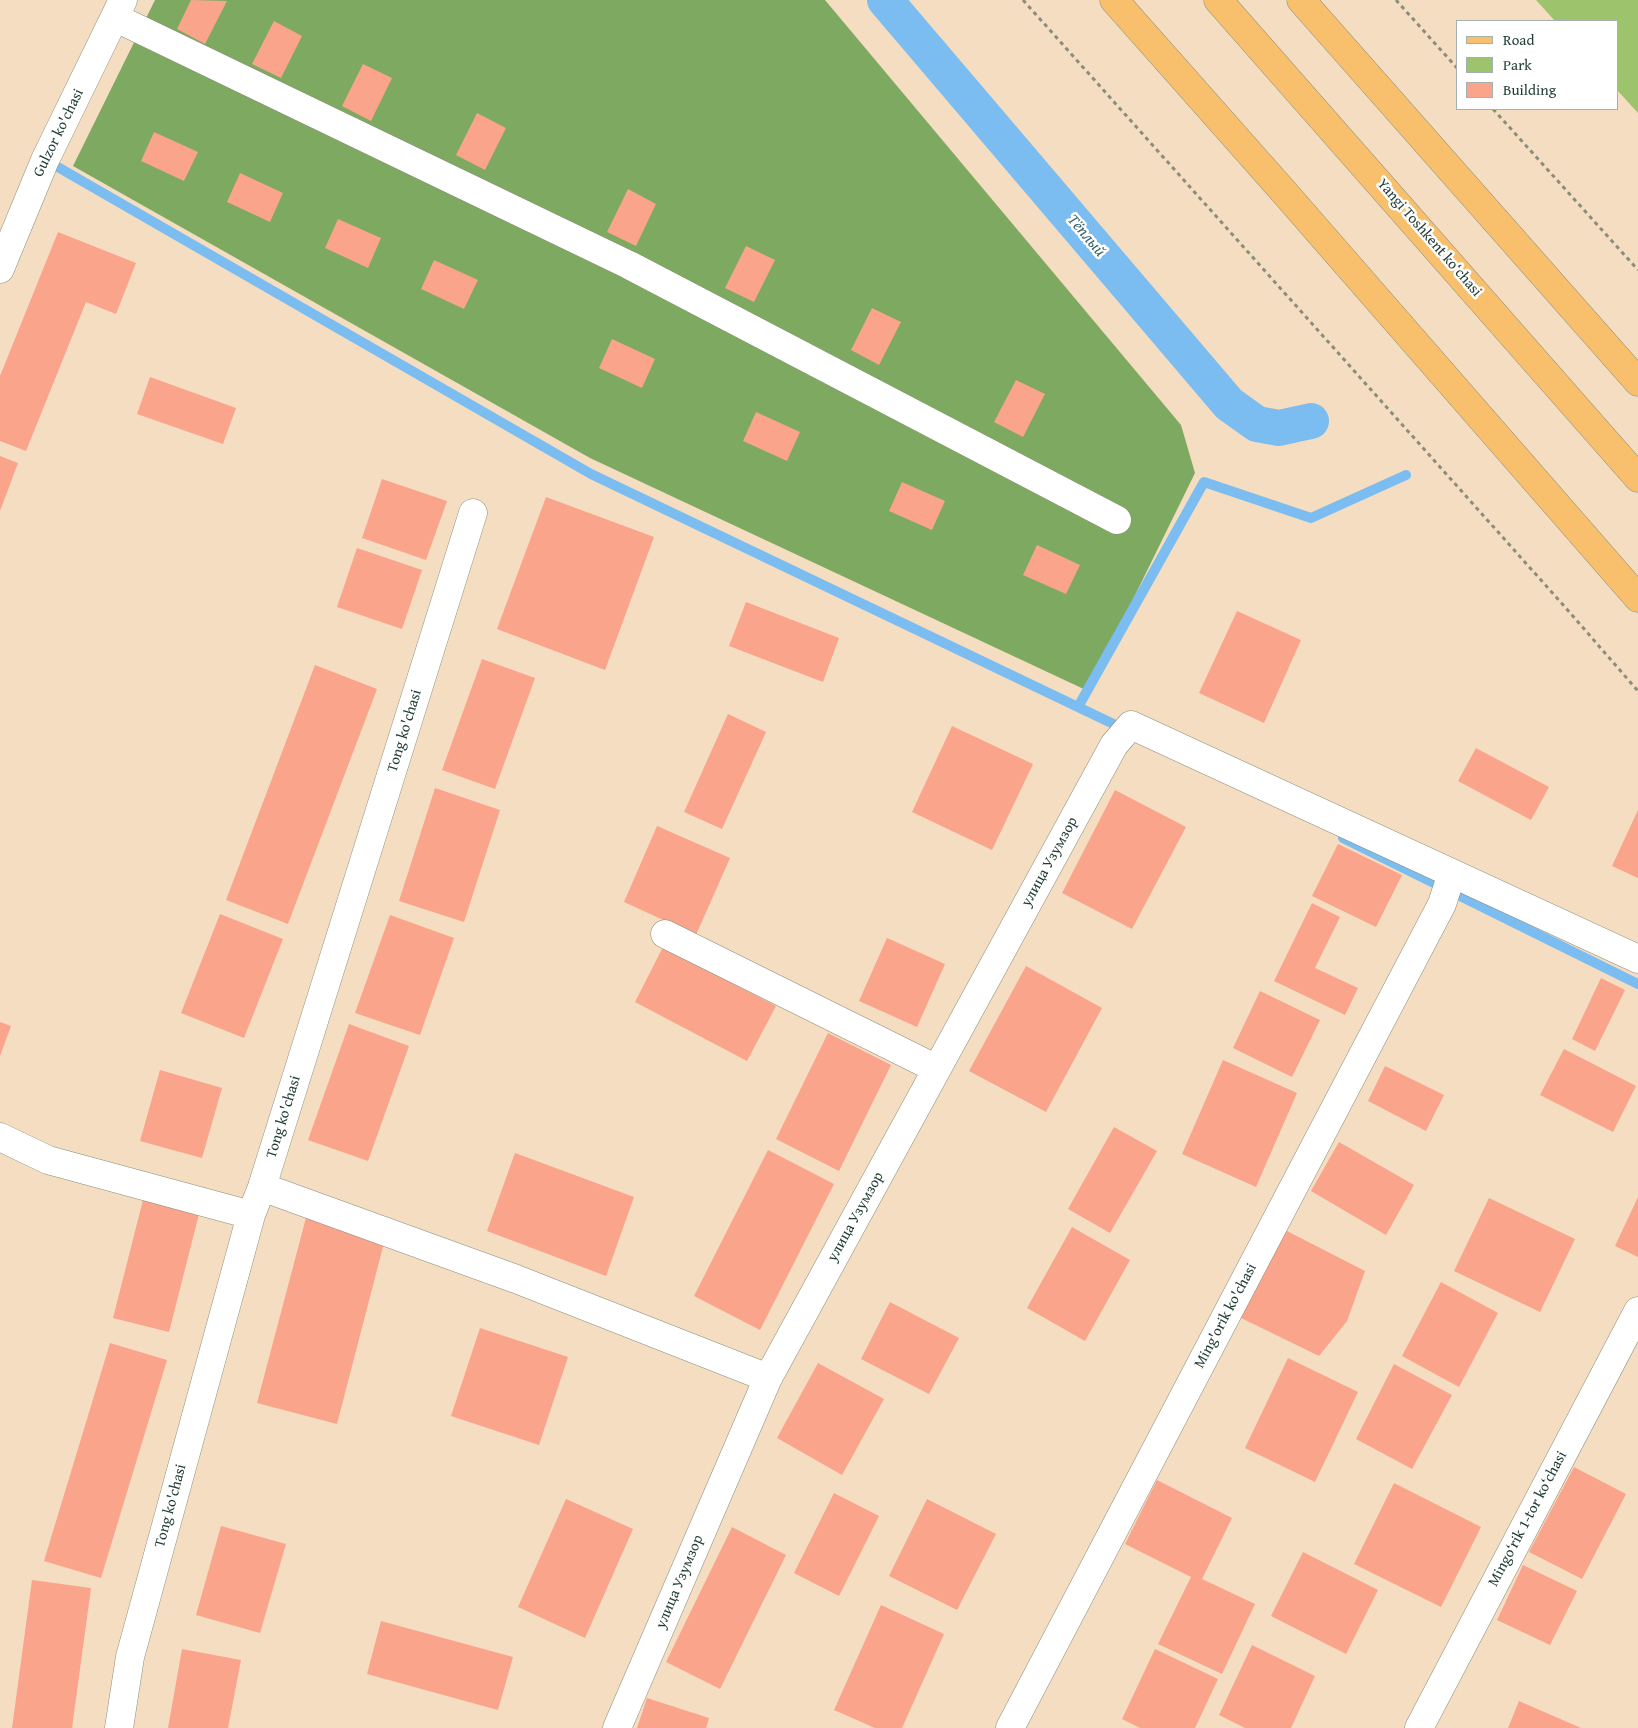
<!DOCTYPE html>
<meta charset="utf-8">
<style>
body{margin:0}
#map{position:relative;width:1638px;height:1728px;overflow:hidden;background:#f5ddc2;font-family:"Gentium Book Plus",serif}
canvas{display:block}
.legend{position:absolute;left:1456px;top:20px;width:162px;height:90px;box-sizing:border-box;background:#fff;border:1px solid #a5b1ae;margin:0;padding:6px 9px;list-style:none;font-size:15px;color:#1f3d34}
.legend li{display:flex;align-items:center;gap:10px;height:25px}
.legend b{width:25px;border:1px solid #a5b1ae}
</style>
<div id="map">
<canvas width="1638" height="1728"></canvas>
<ul class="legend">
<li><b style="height:6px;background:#f8bf6c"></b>Road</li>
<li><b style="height:14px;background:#9dc36d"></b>Park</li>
<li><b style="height:14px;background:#f9a48b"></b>Building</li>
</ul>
</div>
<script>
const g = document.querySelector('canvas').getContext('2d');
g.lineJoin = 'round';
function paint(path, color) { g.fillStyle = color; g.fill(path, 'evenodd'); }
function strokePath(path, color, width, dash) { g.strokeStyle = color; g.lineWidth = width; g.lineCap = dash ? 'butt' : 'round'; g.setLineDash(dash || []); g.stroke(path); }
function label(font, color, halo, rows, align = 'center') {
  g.font = font + ' "Gentium Book Plus",serif'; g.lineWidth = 5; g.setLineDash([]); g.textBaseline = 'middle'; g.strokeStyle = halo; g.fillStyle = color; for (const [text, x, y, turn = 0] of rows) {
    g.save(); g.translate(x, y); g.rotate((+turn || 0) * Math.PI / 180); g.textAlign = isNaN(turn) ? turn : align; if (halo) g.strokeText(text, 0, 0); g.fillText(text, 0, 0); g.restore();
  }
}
const green = new Path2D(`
 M1536,0h102v113l-21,-23v-69h-62z`);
const forest = new Path2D(`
 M155,0h670l356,425 14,48 -107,218 -498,-233 -517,-292z`);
const stream = new Path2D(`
 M56,166l535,308 535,256
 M1078,707l126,-225 107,36 95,-43
 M1343,838l295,146`);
const canal = new Path2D(`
 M885,0l344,404 28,20 22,4 32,-7`);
const building = new Path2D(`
 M191,0l36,1 -22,43 -28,-15z
 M274,21l28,15 -21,42 -29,-14z
 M363,64l29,14 -21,43 -29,-15z
 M477,113l29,15 -21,42 -29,-15z
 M154,132l44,20 -14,29 -43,-20z
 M240,173l43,20 -13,29 -43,-20z
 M628,189l28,15 -20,42 -29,-14z
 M338,219l43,19 -13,30 -43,-20z
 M58,232l78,31 -20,51 -30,-12 -60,149 -26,-10v-65z
 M746,246l29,14 -21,42 -29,-14z
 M434,260l44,20 -14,29 -43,-20z
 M872,308l29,14 -22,43 -28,-15z
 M612,339l43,20 -13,29 -43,-20z
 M150,377l86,31 -13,36 -86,-30z
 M1016,380l29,14 -22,43 -29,-15z
 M756,412l44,20 -13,29 -44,-20z
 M0,456l18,7 -18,48z
 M382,479l65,22 -21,59 -64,-22z
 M902,482l43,19 -13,29 -43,-19z
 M546,497l108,40 -49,133 -108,-41z
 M1037,545l43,20 -14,29 -43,-19z
 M357,548l65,22 -20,59 -65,-22z
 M746,602l93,36 -16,44 -94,-36z
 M1237,611l64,29 -37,83 -65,-30z
 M482,659l53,19 -40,111 -53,-19z
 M315,665l62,24 -89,235 -62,-24z
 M728,714l38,18 -44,97 -38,-17z
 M952,726l81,38 -41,86 -80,-38z
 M1476,748l73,39 -18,33 -73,-39z
 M435,788l65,22 -36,112 -65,-21z
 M1115,790l71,37 -54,102 -70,-36z
 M1638,810v68l-26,-12z
 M657,826l73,32 -34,77 -72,-33z
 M1338,844l64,31 -26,52 -64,-31z
 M1312,903l28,14 -25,51 43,20 -13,27 -71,-34z
 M220,914l63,25 -39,99 -63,-25z
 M390,915l64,23 -34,97 -65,-22z
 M887,938l58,26 -28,63 -58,-26z
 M663,947l113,59 -29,55 -112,-59z
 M1026,966l76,42 -56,104 -77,-41z
 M1601,978l24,12 -30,61 -23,-12z
 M1260,991l60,29 -28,57 -59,-29z
 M0,1022l11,4 -11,30z
 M349,1024l60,22 -41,115 -60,-21z
 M828,1033l63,32 -52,106 -63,-32z
 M1564,1049l72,37 -23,46 -73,-37z
 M1223,1060l74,33 -41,94 -74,-33z
 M1385,1066l59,29 -18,36 -58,-30z
 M160,1070l62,18 -20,70 -62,-17z
 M1114,1127l43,24 -47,82 -42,-24z
 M1339,1142l75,43 -28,50 -75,-44z
 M768,1150l66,34 -74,146 -66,-34z
 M515,1153l119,44 -28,79 -119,-45z
 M1638,1197v60l-23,-11z
 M1489,1198l86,41 -35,73 -86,-41z
 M143,1200l56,14 -30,118 -56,-14z
 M307,1214l79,21 -49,189 -80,-21z
 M1072,1227l58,33 -45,81 -58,-33z
 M1281,1228l84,43 -18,50 -28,35 -84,-41z
 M1441,1282l57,31 -39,74 -57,-31z
 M890,1302l69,36 -30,56 -68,-35z
 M480,1328l88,29 -29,88 -88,-29z
 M110,1343l57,17 -66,218 -57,-17z
 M1288,1358l70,34 -43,90 -70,-34z
 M818,1363l66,36 -42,76 -65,-37z
 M1394,1364l58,31 -40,74 -56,-30z
 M1574,1467l52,27 -44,85 -53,-27z
 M1157,1480l75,38 -30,61 53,25 -33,70 -64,-30 33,-67 -66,-33z
 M1394,1483l87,44 -40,80 -87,-43z
 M834,1493l45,23 -40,80 -45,-23z
 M566,1499l67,30 -48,109 -67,-31z
 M927,1499l69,35 -39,76 -68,-34z
 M221,1526l65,18 -26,89 -64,-18z
 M732,1527l54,28 -66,134 -54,-27z
 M1303,1552l75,38 -32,64 -75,-38z
 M1523,1565l54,26 -27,54 -53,-25z
 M32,1580l59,8 -19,140h-60z
 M881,1605l63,29 -42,94h-27l-41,-18z
 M381,1621l132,36 -15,53 -131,-36z
 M1252,1645l63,31 -24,52h-46l-26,-13z
 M182,1649l59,11 -13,68h-60z
 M1155,1649l63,30 -23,49h-55l-18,-9z
 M647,1698l62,20 -3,10h-69z
 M1519,1701l62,27h-73z`);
const path = new Path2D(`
 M1023,0l542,607 73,84
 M1396,0l61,68
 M1493,109l145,161`);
const minor = new Path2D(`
 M116,18l513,247 488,255
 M0,269l45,-109 78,-160
 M665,934l272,135
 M0,1137l48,23 203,55
 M262,1187l254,92 252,99
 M119,1728l11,-71 121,-442 11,-28 211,-674
 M617,1728l151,-350 346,-633 17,-20 507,234
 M1010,1728l432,-824 10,-31
 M1419,1728l219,-417`);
const major = new Path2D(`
 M1114,0l170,192 354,406`);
const highway = new Path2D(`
 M1218,0l420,478
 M1301,0l337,382`);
const streetNames = [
 ["Gulzor ko'chasi",59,133,-64],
 ["Yangi Toshkent ko‘chasi",1429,238,49],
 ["Tong ko'chasi",405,731,-73],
 ["улица Узумзор",1050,862,-61],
 ["Tong ko'chasi",284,1117,-73],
 ["улица Узумзор",856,1217,-61],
 ["Ming'orik ko'chasi",1226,1316,-62],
 ["Tong ko'chasi",171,1506,-75],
 ["Mingo‘rik 1-tor ko‘chasi",1528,1519,-62],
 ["улица Узумзор",680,1582,-67]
];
const waterNames = [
 ["Тёплый",1086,236,50]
];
paint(green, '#9dc36d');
paint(forest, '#7ea960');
strokePath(stream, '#7bbdf0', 10);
strokePath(canal, '#7bbdf0', 36);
paint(building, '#f9a48b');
strokePath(minor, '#8a8d7b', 29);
strokePath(major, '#8a8d7b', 29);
strokePath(highway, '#8a8d7b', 29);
strokePath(path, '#8a8d7b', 3, [4, 4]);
strokePath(minor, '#fff', 28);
strokePath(major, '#f8bf6c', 28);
strokePath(highway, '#f8bf6c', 28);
label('15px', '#1f3d34', '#fff', streetNames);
label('italic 16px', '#3b636c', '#fff', waterNames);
</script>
